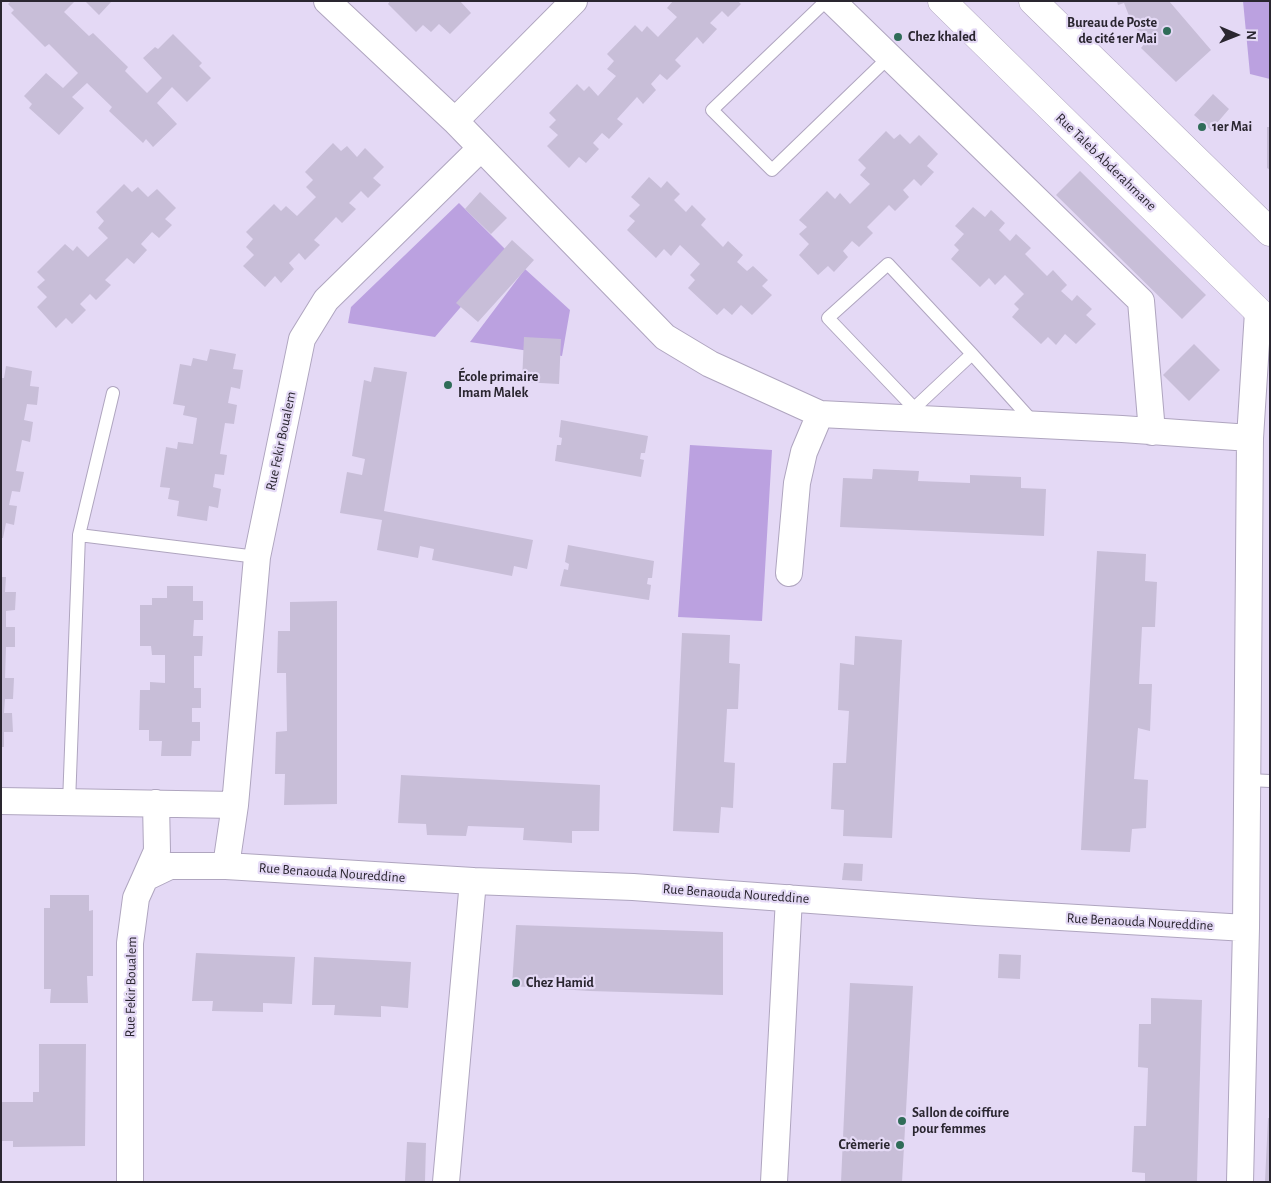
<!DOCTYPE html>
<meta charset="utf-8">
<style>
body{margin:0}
#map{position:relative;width:1271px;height:1183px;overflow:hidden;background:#e4d9f5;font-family:"Alegreya Sans",sans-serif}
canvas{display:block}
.frame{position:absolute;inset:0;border:2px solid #2a2630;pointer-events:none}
.north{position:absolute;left:1211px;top:10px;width:50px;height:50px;-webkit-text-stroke:4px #e4d9f5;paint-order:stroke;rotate:91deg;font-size:14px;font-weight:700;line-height:20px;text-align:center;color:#2a2630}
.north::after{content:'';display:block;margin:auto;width:18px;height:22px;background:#2a2630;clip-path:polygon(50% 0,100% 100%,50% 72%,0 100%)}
</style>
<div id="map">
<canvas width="1271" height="1183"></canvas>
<div class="frame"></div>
<div class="north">N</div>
</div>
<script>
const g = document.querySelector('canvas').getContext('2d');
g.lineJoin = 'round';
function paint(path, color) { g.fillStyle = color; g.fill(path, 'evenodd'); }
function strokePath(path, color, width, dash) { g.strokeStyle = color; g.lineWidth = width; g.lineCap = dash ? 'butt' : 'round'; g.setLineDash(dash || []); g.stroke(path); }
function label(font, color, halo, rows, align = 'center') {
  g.font = font + ' "Alegreya Sans",sans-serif'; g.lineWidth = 4.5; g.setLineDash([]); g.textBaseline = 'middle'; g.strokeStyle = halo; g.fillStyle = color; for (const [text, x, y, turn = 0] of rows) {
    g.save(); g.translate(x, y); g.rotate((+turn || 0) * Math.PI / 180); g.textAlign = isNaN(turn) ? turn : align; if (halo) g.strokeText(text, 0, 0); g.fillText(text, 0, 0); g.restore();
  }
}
const green = new Path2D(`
 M1243,1h27v78l-20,-5z
 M459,203l49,49 -73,85 -87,-14 3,-16z
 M525,269l45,41 -8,46 -92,-14z
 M690,445l82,5 -10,171 -84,-4z`);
const building = new Path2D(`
 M11,1h64l-11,11 25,24 4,-3 35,34 -3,4 22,22 15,-15 -19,-20 12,-11 3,2 15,-15 29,29 -3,3 12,12 -24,24 -15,-15 -15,16 20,21 -24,23 -7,-8 -3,4 -34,-32 3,-4 -25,-24 -15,14 12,11 -25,27 -30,-27 3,-4 -8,-8 22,-23 17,15 15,-15 -29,-29 -4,3 -34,-34 3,-3 -6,-6z
 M85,1h27l-13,14z
 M390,1h70l11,12 -21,21 -11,-10 -8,8 -8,-7 -7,7 -28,-28z
 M673,1h65l3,3 -13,13 -6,-6 -12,12 7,6 -14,15 -6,-7 -22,23 6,6 -14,14 -7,-6 -9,10 5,6 -13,14 -6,-7 -20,22 6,5 -14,15 -7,-6 -9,10 6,6 -13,14 -7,-6 -10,11 -22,-22 11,-11 -9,-8 7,-7 -7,-7 28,-29 7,7 5,-5 9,10 18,-20 -9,-7 7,-8 -7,-7 28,-29 7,7 5,-6 11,11 19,-20 -10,-9z
 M1117,1h52l42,49 -35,32 -35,-34 5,-6 -15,-21 -7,-18 -6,2z
 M1213,94l16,15 -18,21 -17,-15z
 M1267,127h3v43l-3,-2z
 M886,131l8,8 6,-5 10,10 9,-9 19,19 -11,12 7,6 -13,14 -7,-7 -11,11 6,7 -14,14 -6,-6 -22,22 6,6 -14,14 -7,-6 -9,10 5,6 -14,15 -6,-6 -10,9 -19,-20 10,-11 -10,-10 8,-7 -8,-7 28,-29 8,8 5,-6 10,11 20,-20 -10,-9 6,-7 -8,-8z
 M333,143l8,8 6,-5 10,11 8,-9 19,19 -11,11 8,7 -13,13 -7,-7 -12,12 7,6 -14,14 -6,-6 -22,23 6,5 -15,15 -6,-7 -10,10 5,6 -13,14 -6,-7 -10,11 -22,-21 11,-11 -8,-8 7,-8 -7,-7 28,-28 7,7 5,-5 11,10 19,-19 -10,-10 7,-7 -8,-8z
 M1080,171l126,124 -24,24 -126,-124z
 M649,177l12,11 6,-7 13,13 -6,6 12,12 6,-7 14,14 -5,6 22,22 5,-6 15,14 -6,7 10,9 6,-5 15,14 -6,6 10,9 -20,20 -11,-10 -9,10 -8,-7 -7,7 -29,-27 7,-8 -5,-5 10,-11 -20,-19 -9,11 -7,-7 -8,9 -29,-28 8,-9 -6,-5 11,-11 -9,-8z
 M124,184l8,8 6,-5 10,10 9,-8 19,19 -11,11 7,6 -13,13 -7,-6 -11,12 6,6 -13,14 -7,-6 -22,22 6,5 -15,15 -6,-6 -10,10 6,6 -14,14 -6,-6 -10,10 -19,-21 10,-10 -10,-10 8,-7 -8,-8 28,-28 8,7 4,-5 11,11 20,-19 -10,-10 6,-7 -8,-9z
 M480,192l27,26 -16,16 -26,-25z
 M973,207l12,10 6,-7 14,13 -6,7 11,11 6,-7 15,14 -6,6 22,22 6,-6 14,15 -6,6 11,10 5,-6 15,14 -6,6 10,9 -20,20 -11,-10 -9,11 -8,-8 -7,7 -29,-27 7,-8 -5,-5 10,-10 -19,-19 -10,10 -6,-7 -9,9 -29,-28 8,-9 -5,-5 10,-11 -9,-8z
 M512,240l22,20 -56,62 -22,-19z
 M524,337l37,2 -2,45 -37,-2z
 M1194,344l26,26 -31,31 -26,-26z
 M210,349l26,5 -3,15 10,1 -3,19 -9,-2 -3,16 9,2 -3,19 -9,-1 -5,31 7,1 -3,20 -9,-1 -2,13 8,2 -3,19 -9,-2 -2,15 -30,-5 2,-15 -11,-2 2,-11 -10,-1 6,-40 11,2 1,-7 15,2 4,-26 -14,-3 2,-9 -12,-2 7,-40 11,2 2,-8 14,3z
 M6,366l26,5 -2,15 9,1 -2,18 -10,-1 -3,16 9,2 -3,20 -8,-2 -6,31 8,1 -4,20 -8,-1 -3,14 8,1 -3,19 -8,-2 -3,15h-2v-160h3z
 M374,367l33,5 -23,139 149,29 -6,29 -13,-3 -2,10 -80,-16 2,-11 -14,-3 -2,12 -41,-8 5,-30 -42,-7 7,-41 15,3 3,-16 -13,-3 12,-76 7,2z
 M561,420l87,16 -3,17h-4l-1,6 4,1 -3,17 -86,-16 2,-16h4l1,-7 -3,-1z
 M873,469l46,2 -1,10 52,2v-8l51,2v11l25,1 -2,47 -204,-9 3,-49 29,1z
 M568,545l86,16 -2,17h-4l-1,6 4,1 -2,15 -89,-14 4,-17 4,1 1,-6 -4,-2z
 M1097,551l49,3 -1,27 12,1 -2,45h-13l-3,57h13l-2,47 -12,-3 -4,51 14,1 -2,48 -14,1 -2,23 -49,-2z
 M1,577h5l-1,15h11l-1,18 -9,1v16h9v20h-9l-1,31h9l-1,21h-8l-1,14h8l1,19h-9v15h-3z
 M167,586h26v15h10v19h-9l-1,16h10l-1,20h-8v32h7v20h-9v14h8v19h-8l-1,15h-30l1,-15h-13v-11h-10l1,-40h10v-8l15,1v-28h-13l-1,-9h-11v-41h12v-7h15z
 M337,601v203l-53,1 1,-31h-10l1,-42 11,-1 -1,-58h-9l1,-42h12v-29z
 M682,633l48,2 -1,28 11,1 -2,45h-11l-3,53 11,1 -2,45 -12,-1 -2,26 -46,-2z
 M855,636l47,4 -10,198 -49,-2 1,-26 -13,-1 2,-46h13l3,-52 -11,-1 2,-47 14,2z
 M401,775l199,10 -1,46h-27v12l-49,-3 1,-12 -56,-2 -2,10 -39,-1 -1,-11 -28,-1z
 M844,863l19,1 -1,17 -20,-1z
 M50,895h39v16l4,-1v66h-6l1,27h-38l1,-14h-7v-81h6z
 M516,925l207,7v63l-133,-4 -78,-5z
 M196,953l99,4 -3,47 -29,-1v9l-51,-1 1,-10h-21z
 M999,954l22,1 -1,24 -22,-1z
 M314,957l97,5 -3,46 -27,-2v11l-47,-2 1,-10h-23z
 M850,983l63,3 -11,196h-61z
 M1151,998l51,2 -5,182h-52v-9l-13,-1 2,-46h12l2,-58 -10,-1 1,-43h12z
 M39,1044h47l-1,102 -72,1v-6h-12v-39h32v-10h6z
 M1268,1118h2v64h-5z
 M407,1142l19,1 -1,38h-20z`);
const service = new Path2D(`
 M826,1l-114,109 60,60 117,-113
 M914,408l-86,-90 60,-54 84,90 62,69
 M909,413l63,-59
 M79,535l178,22
 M1248,780l22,1
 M69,803l10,-268 34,-142`);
const minor = new Path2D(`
 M327,1l128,120 210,216 45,27 110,50 302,15 128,9
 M832,1l309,300 11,131
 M455,121l119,-120
 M789,573l8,-90 7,-31 16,-38
 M1,801l234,4
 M226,866l9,-61 22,-248 45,-218 24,-39 155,-152
 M145,878l12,-27 -1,-48
 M130,1182v-239l6,-45 9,-20 25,-12h56l247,15 160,6 343,25 270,16
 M446,1182l27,-301
 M774,1182l15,-284
 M1240,1182l6,-254 4,-490 8,-126`);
const secondary = new Path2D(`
 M942,1l328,322
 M1033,1l237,231`);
const markers = [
 [1167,31,5,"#2f6c58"],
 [898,37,5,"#2f6c58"],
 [1202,127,5,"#2f6c58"],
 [448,385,5,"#2f6c58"],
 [516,983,5,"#2f6c58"],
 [902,1121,5,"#2f6c58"],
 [900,1145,5,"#2f6c58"]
];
const poiNames = [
 ["Bureau de Poste",1157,23,"right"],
 ["de cité 1er Mai",1157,39,"right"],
 ["Chez khaled",908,37],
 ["1er Mai",1212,127],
 ["École primaire",458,377],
 ["Imam Malek",458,393],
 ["Chez Hamid",526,983],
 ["Sallon de coiffure",912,1113],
 ["pour femmes",912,1129],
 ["Crèmerie",890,1145,"right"]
];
const streetNames = [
 ["Rue Taleb Abderahmane",1106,162,44],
 ["Rue Fekir Boualem",281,441,-78],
 ["Rue Benaouda Noureddine",332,873,4],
 ["Rue Benaouda Noureddine",736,894,4],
 ["Rue Benaouda Noureddine",1140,922,3],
 ["Rue Fekir Boualem",131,987,-89]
];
paint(green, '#bba1e0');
paint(building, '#c8bed8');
strokePath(service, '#afa5bf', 14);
strokePath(minor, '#afa5bf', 28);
strokePath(secondary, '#afa5bf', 29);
strokePath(service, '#fff', 12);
strokePath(minor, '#fff', 26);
strokePath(secondary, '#fff', 28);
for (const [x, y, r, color] of markers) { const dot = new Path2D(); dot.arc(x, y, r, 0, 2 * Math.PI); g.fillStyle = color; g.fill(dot); strokePath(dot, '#e4d9f5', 2); }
label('bold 14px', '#2a2630', '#e4d9f5', poiNames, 'left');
label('14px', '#2a2630', '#e4d9f5', streetNames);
</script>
